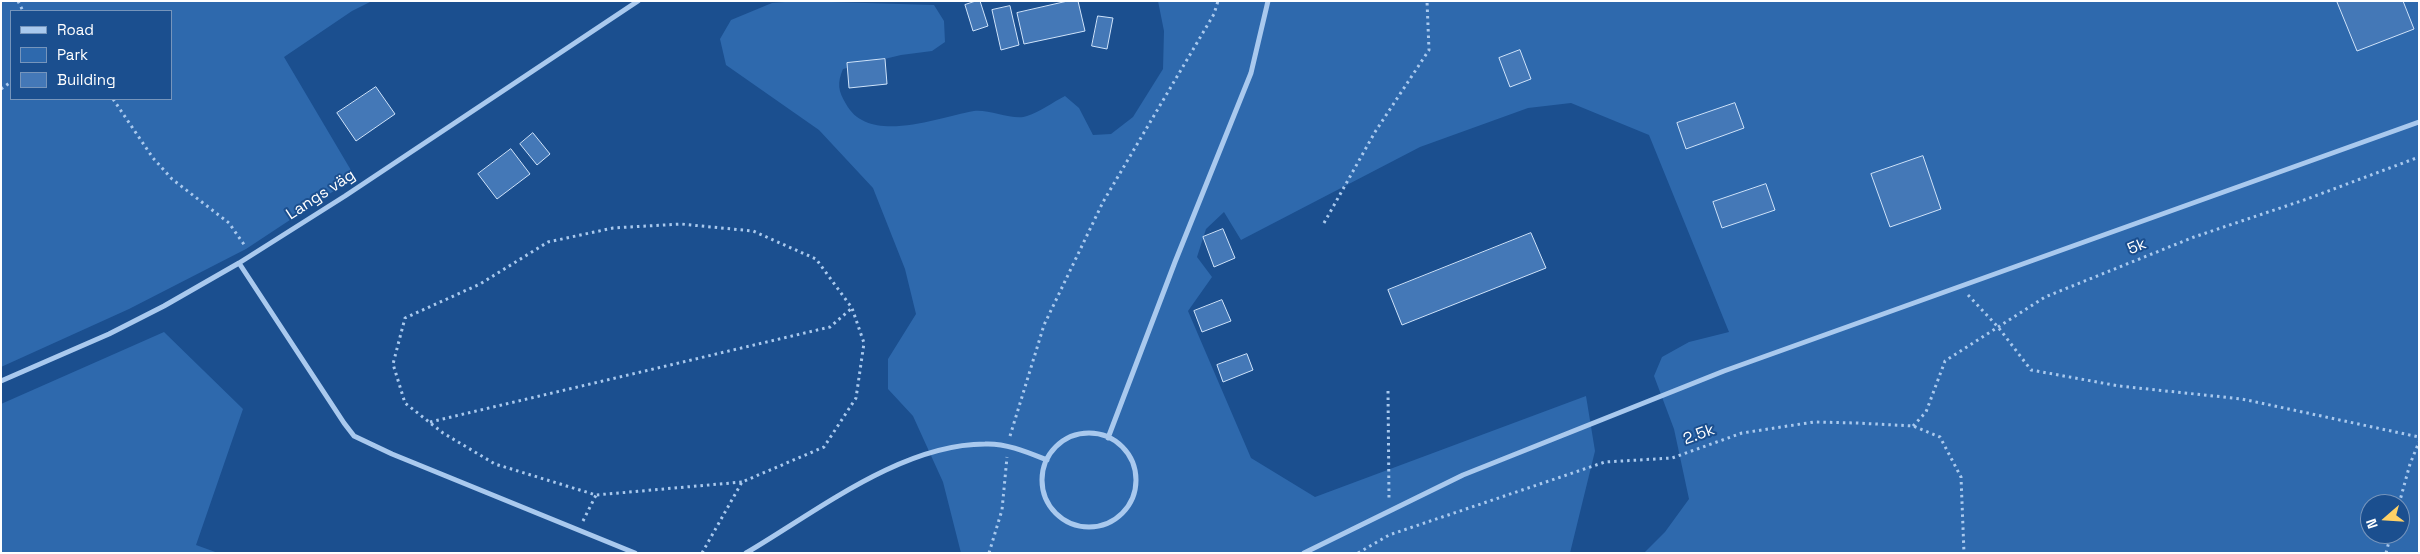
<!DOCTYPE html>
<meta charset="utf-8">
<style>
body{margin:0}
#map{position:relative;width:2420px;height:554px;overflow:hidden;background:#1b4f8f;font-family:"Space Grotesk",sans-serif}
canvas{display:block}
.frame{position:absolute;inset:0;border:2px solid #fff;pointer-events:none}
.legend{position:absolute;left:10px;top:10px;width:162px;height:90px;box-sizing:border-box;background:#1b4f8f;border:1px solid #7695bc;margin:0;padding:6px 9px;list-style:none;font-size:15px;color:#fff}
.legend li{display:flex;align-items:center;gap:10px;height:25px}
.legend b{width:25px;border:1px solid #7695bc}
.north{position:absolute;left:2360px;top:494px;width:50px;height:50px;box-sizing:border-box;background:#1b4f8f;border:1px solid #7695bc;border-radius:50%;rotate:251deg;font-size:14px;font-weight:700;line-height:20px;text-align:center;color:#fff}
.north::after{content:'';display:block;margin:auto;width:18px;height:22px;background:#ffd166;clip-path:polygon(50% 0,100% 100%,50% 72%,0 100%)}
</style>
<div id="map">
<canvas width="2420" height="554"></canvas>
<div class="frame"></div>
<ul class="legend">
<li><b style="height:6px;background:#a9c9ee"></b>Road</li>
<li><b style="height:14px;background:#2e69ad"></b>Park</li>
<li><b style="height:14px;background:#4478b7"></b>Building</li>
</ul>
<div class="north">N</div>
</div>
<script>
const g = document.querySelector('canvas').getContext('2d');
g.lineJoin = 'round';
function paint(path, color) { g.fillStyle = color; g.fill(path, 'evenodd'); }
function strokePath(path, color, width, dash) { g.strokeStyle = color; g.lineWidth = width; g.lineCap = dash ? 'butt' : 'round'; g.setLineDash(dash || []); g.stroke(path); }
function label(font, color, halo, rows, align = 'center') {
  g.font = font + ' "Space Grotesk",sans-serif'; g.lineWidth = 4; g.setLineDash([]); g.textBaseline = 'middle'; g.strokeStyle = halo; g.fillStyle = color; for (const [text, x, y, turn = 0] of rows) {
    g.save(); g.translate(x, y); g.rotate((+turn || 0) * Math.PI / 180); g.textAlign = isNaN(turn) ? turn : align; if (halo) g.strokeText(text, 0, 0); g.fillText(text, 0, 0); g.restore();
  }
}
const green = new Path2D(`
 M1,1h371l-20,10 -68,46 71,120 -109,72 -117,60 -128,58zM11,11h160v88h-160z
 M798,1l136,4 10,16 1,21 -13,9 -31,4 -58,14c-6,14 -5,22 3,35 23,42 92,13 128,7 15,-2 40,10 53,5 13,-4 26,-14 38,-20l14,12 14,27 18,-1 22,-17 30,-48 1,-38 -6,-30h1261v552h-775l21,-21 24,-33 -15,-70 -20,-53 8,-19 27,-15 40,-10 -80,-197 -78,-32 -43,5 -108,39 -179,93 -17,-28 -18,17 -9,28 15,20 -24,34 63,147 64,39 271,-101 9,55 -25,102h-609l-18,-71 -30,-66 -25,-27v-30l28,-45 -11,-45 -32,-81 -54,-58 -93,-65 -6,-26 11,-19 41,-17zM2370,504h30v30h-30z
 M164,332l79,77 -47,136 22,8h-217v-149z`);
const building = new Path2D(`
 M976,1h4l8,25 -15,5 -8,-26z
 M1068,1h10l7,30 -61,13 -7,-31z
 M2341,1h62l11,28 -57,22 -20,-49z
 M1010,6l9,39 -18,5 -9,-40z
 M1098,16l15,2 -6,31 -15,-3z
 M1520,50l11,29 -21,8 -11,-29z
 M885,59l2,25 -38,4 -2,-25z
 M376,87l19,27 -39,27 -19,-28z
 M1735,103l9,25 -58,21 -9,-26z
 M533,133l17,21 -13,11 -17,-21z
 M511,149l19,25 -33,25 -19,-25z
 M1923,156l18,53 -51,18 -19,-53z
 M1766,184l9,26 -53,18 -9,-26z
 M1223,229l12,29 -21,9 -11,-30z
 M1531,233l15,35 -144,57 -14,-35z
 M1222,300l9,21 -29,11 -8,-21z
 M1247,354l6,16 -30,12 -6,-17z`);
const path = new Path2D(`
 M18,1l5,10
 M1,89l10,-7
 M113,99l40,59 19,21 57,44 16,23
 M1324,223l51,-91 54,-82 -2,-49
 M1968,295l30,32 33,43 88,16 123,13 177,38
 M1388,391l1,109
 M430,422l400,-95 22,-19
 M1913,426l13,-14 19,-51 100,-64 149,-60 113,-38 112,-42
 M1010,436l34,-111 59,-123 111,-188 4,-13
 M2399,504l11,-40 9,-22
 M583,521l13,-26
 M702,553l40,-71 82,-35 32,-49 8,-55 -12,-35 -36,-49 -63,-28 -72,-7 -68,4 -65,14 -68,42 -75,34 -12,46 12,39 38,30 52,31 101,31 146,-13
 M989,553l13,-43 5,-53
 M1358,553l31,-18 216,-73 67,-4 70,-25 72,-11 43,1 56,3 27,11 21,40 3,76
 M2386,553l5,-19`);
const street = new Path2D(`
 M239,263l105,160 10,13 38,18 243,99
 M1,381l108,-47 55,-28 75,-43 106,-67 293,-195
 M1042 480a47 47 0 1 1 94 0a47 47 0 1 1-94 0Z
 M1108,438l67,-176 76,-189 17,-72
 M746,553c70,-41 155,-109 239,-109 21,-1 42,8 62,16
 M1304,553l159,-78 261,-104 695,-249`);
const streetNames = [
 ["Langs väg",321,195,-33],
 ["5k",2137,247,-23],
 ["2.5k",1699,435,-20]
];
paint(green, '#2e69ad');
paint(building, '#4478b7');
strokePath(building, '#cfe3fa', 1);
strokePath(path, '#a9c9ee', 3, [2.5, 4]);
strokePath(street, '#a9c9ee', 5);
label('16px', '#fff', '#1b4f8f', streetNames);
</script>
